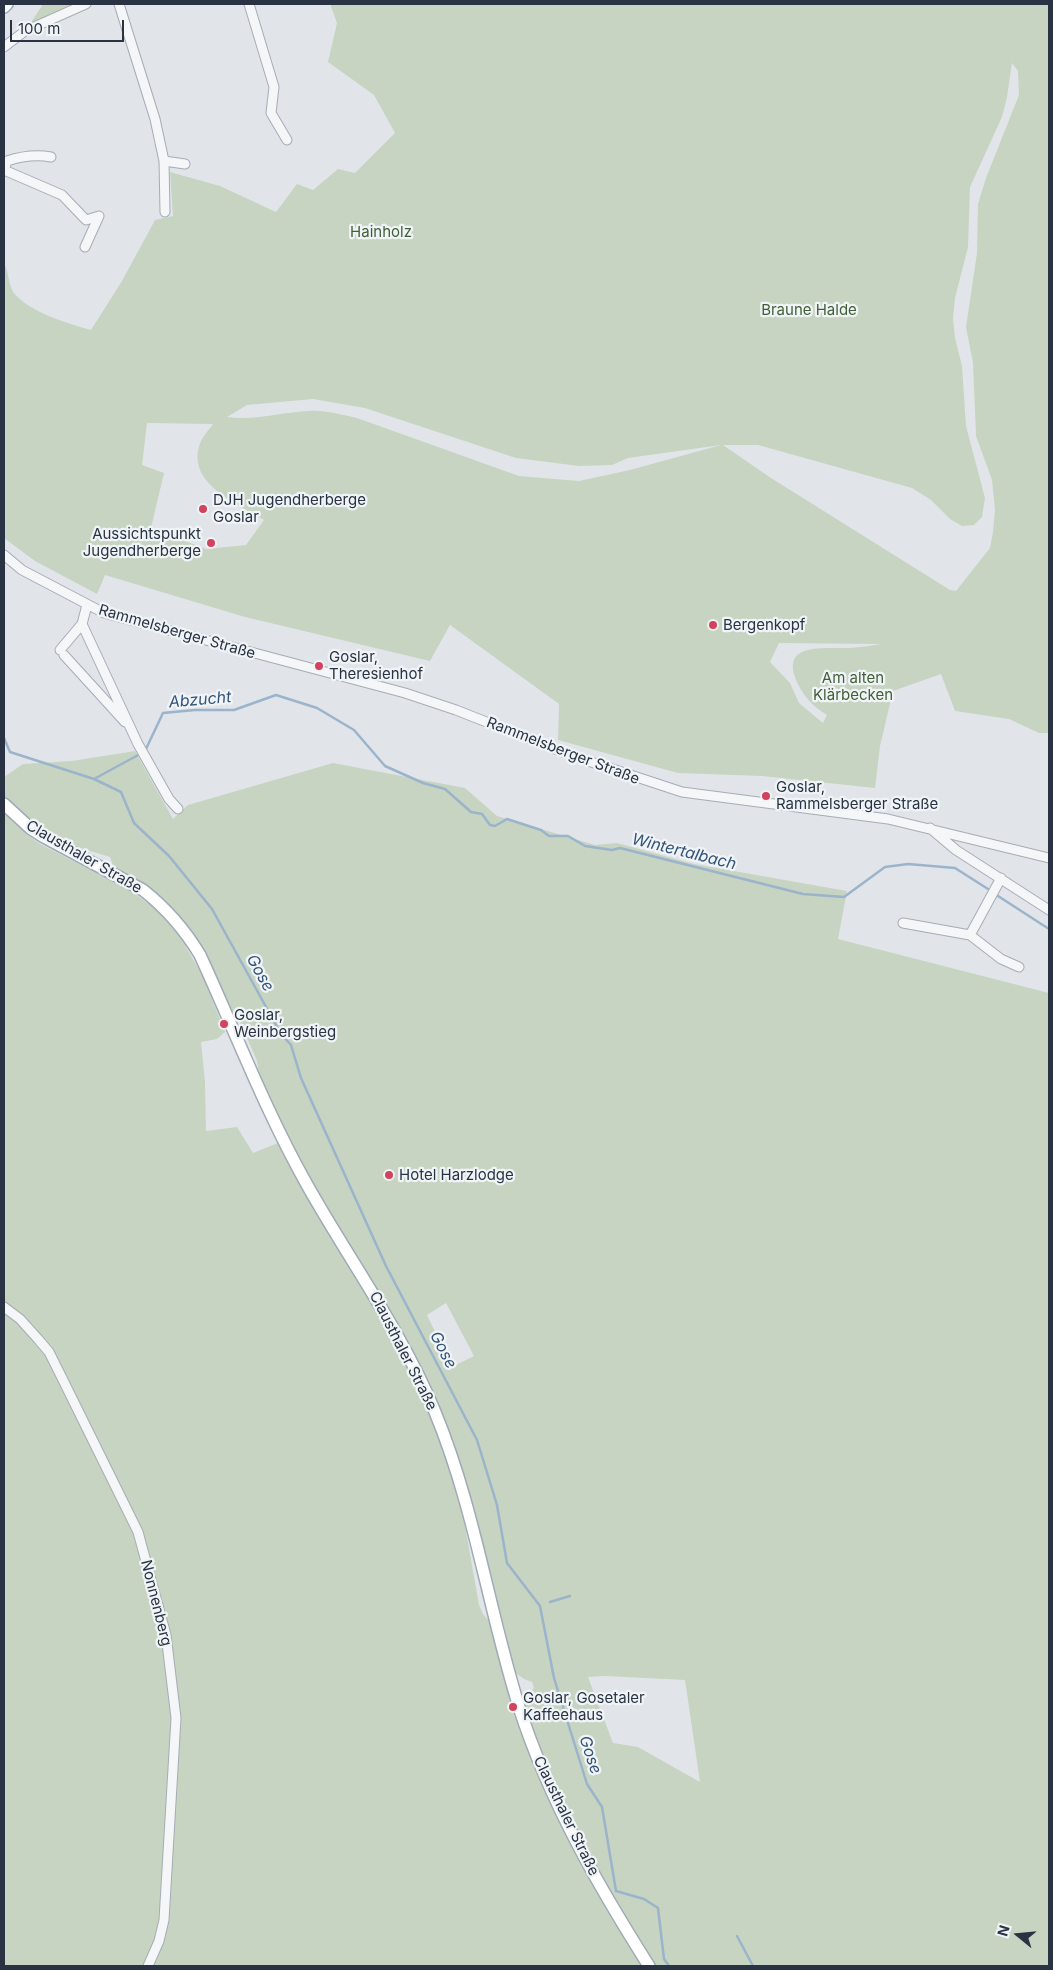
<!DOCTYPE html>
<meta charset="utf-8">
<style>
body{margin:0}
#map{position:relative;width:1053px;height:1970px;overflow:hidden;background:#e1e5ea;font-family:Inter,sans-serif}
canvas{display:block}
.frame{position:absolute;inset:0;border:5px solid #293343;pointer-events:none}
.north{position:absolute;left:993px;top:1910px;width:50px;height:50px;-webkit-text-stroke:4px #f1f4f7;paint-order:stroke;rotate:287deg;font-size:14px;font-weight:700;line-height:20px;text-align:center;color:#293343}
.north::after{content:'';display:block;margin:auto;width:18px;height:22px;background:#293343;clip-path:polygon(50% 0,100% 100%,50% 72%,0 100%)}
.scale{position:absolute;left:10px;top:20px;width:114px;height:22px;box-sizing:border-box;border:2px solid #293343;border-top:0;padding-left:6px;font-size:15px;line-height:18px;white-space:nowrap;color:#293343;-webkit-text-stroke:4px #f1f4f7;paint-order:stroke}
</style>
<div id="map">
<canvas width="1053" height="1970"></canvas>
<div class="frame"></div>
<div class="north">N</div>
<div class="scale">100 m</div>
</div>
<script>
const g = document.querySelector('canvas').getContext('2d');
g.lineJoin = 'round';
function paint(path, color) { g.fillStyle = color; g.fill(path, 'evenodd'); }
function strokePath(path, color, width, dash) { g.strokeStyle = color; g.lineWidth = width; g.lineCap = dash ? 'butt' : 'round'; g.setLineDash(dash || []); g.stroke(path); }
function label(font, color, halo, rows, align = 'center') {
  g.font = font + ' Inter,sans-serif'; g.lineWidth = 4.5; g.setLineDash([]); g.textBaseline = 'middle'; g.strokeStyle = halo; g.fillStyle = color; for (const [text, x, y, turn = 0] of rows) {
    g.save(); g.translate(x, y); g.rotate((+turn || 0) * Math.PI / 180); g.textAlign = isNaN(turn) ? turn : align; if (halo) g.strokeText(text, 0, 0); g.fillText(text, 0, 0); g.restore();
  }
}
const green = new Path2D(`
 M43,4h29l-42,20z
 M330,4h719v729h-10l-30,-14 -54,-8 -14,-37 -48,17 -13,55 -5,42 -113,-12 -84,-3 -120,-33 1,-36 -109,-79 -20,36 -185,-44 -140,-42 -8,19 -62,-33 -31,-23v-275c5,8 4,22 10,30 15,19 55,31 77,37l31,-49 33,-61 18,-4 -3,-44 50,14 56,26 21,-28 16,6 25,-21 17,4 40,-40 -21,-38 -46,-33 9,-39zM1012,63l6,8 1,24 -33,83 -8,26 -1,49 -11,74 7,36 3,73 16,44 3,30 -2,22 -3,16 -34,43 -6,-1 -179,-112 -48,-33h35l154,43 19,12 19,19 12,7 12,-1 8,-8 3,-19 -19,-72 -4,-60 -7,-28 -2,-20 2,-20 13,-51 2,-60 32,-70 5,-20zM313,399l52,9 151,50 63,8 33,-1 16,-7 93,-13 -91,25 -51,11 -60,-5 -162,-58c-15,-3 -32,-8 -47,-7 -28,1 -55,10 -83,6l20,-12zM147,423l66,1c-5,7 -12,14 -14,23 -11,37 40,58 65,73l-18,25 -40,4 -55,-21 13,-55 -22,-8zM779,643l102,1c-10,2 -21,3 -31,4 -20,1 -68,-7 -55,29 6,17 17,29 32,38l-4,8 -24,-20 -9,-20 -20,-21z
 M135,751l38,68 15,-14 145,-42 132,25 32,28 98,29 22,-2 77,21 153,27 -9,48 211,54v973h-396l-35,-56 -59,-109 -38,-101 13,-12 -2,-6 -8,-3 -10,-7 -10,-46 -7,-13 -20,-90 -25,-80 -51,-111 -105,-177 -36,-75 -3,-19 -15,-35 -11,-17 -40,-78 -30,-34 -47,-29 -4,-11 -43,-13 -34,-20 -29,-28v-19l19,-13 49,-3zM446,1303l28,53 -22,11 -25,-52zM605,1676l80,4 15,102 -62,-35 -25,-4 -25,-66z
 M4,811l22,23 14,10 88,45 25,18 14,15 14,16 22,39 22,55 -8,7 -16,3 4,40 1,49 31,-4 16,26 25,-10 78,129 60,108 27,66 24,74 -2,6 14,79 4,9 8,9 21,88 132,255h-640z`);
const stream = new Path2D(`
 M4,738l6,14 84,27 46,-25
 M145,751l18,-38 32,-3h39l42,-15 41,13 37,22 31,36 38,17 22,6 26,23 11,2 8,11 5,1 12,-7 34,11 8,6h19l17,10 27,4 8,-2 183,46 41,3 41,-30 23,-3 47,4 33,21
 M94,779l27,13 13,31 35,33 43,53 69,125 10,11 10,33 85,188 91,174 20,65 10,58 33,43 14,72 33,106 15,23 14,84 28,8 14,9 6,51 5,7
 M998,896l51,33
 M550,1602l20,-6
 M737,1936l16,30`);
const minor = new Path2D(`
 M119,4l36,115 9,42 1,51
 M249,4l25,83 -3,26 16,27
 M4,47l21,-16 61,-27
 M164,161l21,3
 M4,170l58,25 24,25 13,-4 -14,31
 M4,170l3,-9c15,-5 28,-7 44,-4
 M4,555l18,15 82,43 301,80 51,17 114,45 112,37 206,27 161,39
 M87,605l-5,19 56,120 31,55 9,10
 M60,650l22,-26
 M64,655l61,67
 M930,828l26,22 93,60
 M903,923l67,12 31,-57
 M970,935l31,24 18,8
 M4,1307l16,12 18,20 11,13 13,26 76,154 28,103 10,83 -12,202 -5,21 -11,25`);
const major = new Path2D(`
 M4,7l3,-3
 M4,804l26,24 14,9 99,53c24,19 42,40 57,65 35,76 65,155 106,228 43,77 95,147 129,229 40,97 53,196 84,295 30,93 78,177 130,259`);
const markers = [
 [203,509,5,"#d2435d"],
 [211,543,5,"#d2435d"],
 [713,625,5,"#d2435d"],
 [319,666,5,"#d2435d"],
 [766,796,5,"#d2435d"],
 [224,1024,5,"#d2435d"],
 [389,1175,5,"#d2435d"],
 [513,1707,5,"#d2435d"]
];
const parkNames = [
 ["Hainholz",381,232],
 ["Braune Halde",809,310],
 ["Am alten",853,678],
 ["Klärbecken",853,695]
];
const poiNames = [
 ["DJH Jugendherberge",213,500],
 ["Goslar",213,517],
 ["Aussichtspunkt",201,534,"right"],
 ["Jugendherberge",201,551,"right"],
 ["Bergenkopf",723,625],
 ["Goslar,",329,657],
 ["Theresienhof",329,674],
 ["Goslar,",776,787],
 ["Rammelsberger Straße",776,804],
 ["Goslar,",234,1015],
 ["Weinbergstieg",234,1032],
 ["Hotel Harzlodge",399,1175],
 ["Goslar, Gosetaler",523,1698],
 ["Kaffeehaus",523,1715]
];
const streetNames = [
 ["Rammelsberger Straße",177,632,16],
 ["Rammelsberger Straße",563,751,21],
 ["Clausthaler Straße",84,857,30],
 ["Clausthaler Straße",403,1351,63],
 ["Nonnenberg",156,1603,76],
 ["Clausthaler Straße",566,1816,64]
];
const waterNames = [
 ["Abzucht",200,700,-5],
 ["Wintertalbach",684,852,14],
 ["Gose",260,973,61],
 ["Gose",443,1350,63],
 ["Gose",590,1755,72]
];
paint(green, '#c7d4c2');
strokePath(stream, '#9bb4cb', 2.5);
strokePath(minor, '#a6acb5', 11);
strokePath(major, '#a0aab6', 14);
strokePath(minor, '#f4f6f8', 9);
strokePath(major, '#fff', 11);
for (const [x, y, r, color] of markers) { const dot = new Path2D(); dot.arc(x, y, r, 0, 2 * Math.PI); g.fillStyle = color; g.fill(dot); strokePath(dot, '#f1f4f7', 2); }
label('15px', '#3f5f36', '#f1f4f7', parkNames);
label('15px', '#293343', '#f1f4f7', poiNames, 'left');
label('15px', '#293343', '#f1f4f7', streetNames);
label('italic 16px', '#325378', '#f1f4f7', waterNames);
</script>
